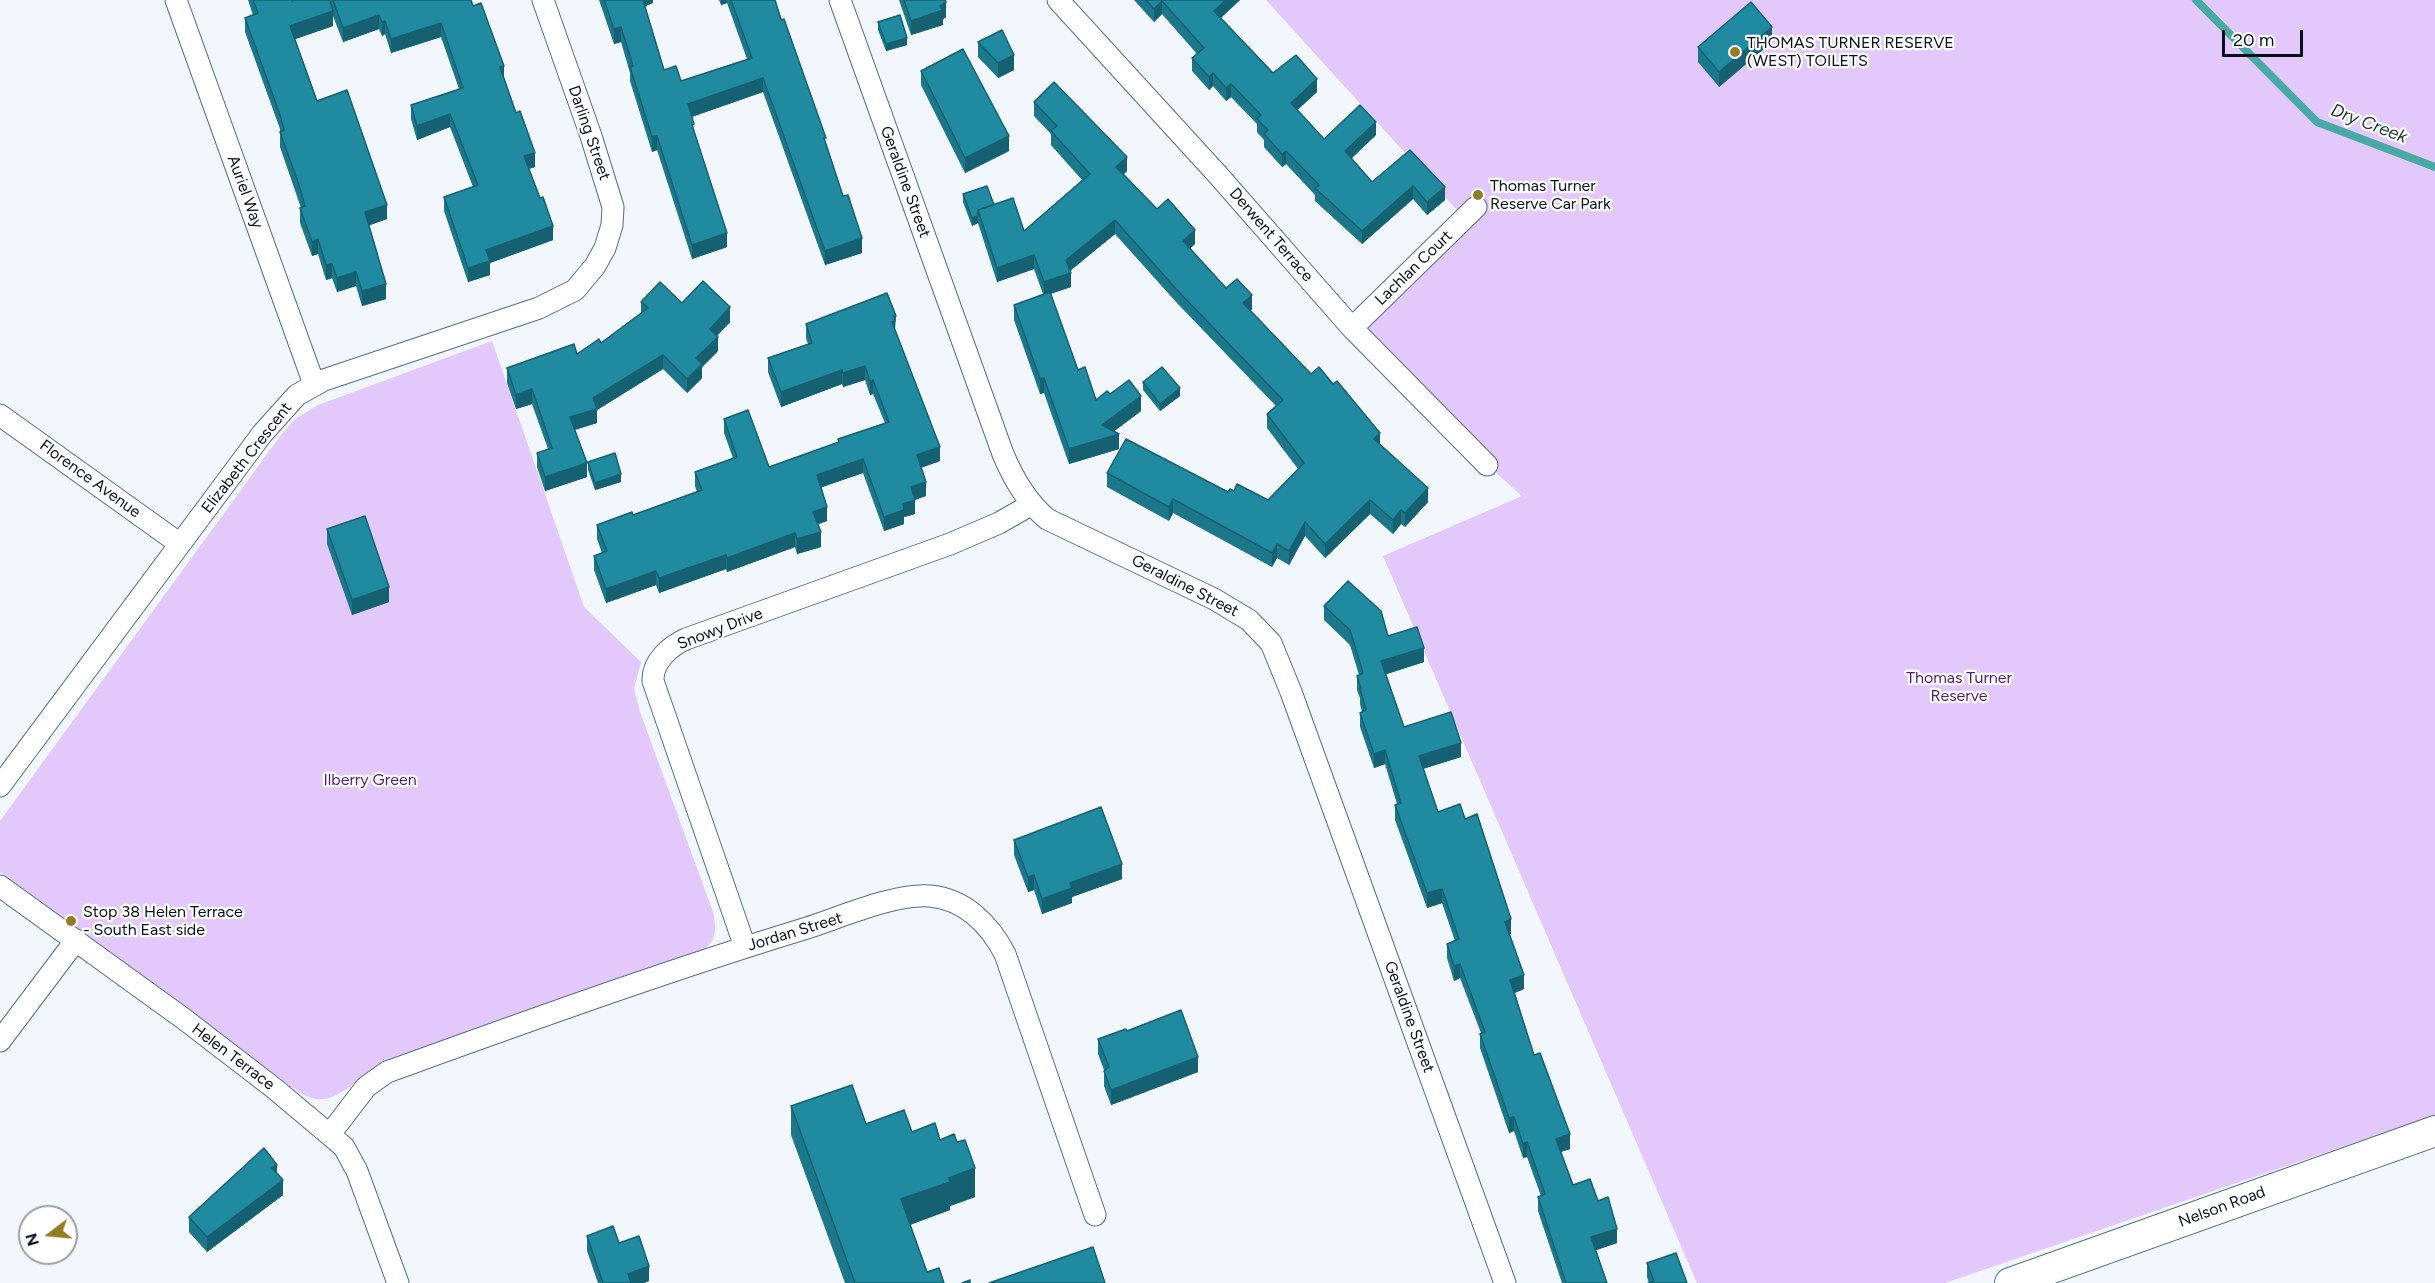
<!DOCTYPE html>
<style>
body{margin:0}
#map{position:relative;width:2435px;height:1283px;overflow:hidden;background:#f2f7fd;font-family:Figtree,sans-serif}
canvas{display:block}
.north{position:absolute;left:18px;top:1205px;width:60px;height:60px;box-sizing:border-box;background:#fff;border:2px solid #9c9fa3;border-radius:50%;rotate:254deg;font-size:16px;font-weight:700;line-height:24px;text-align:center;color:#071019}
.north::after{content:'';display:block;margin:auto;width:21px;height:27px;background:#927d24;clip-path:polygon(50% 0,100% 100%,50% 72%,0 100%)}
.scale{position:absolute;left:2222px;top:30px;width:81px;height:27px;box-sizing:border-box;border:3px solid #071019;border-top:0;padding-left:8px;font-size:18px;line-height:21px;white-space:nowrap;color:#071019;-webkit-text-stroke:4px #fff;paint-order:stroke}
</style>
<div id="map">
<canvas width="2435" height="1283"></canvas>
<div class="north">N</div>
<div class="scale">20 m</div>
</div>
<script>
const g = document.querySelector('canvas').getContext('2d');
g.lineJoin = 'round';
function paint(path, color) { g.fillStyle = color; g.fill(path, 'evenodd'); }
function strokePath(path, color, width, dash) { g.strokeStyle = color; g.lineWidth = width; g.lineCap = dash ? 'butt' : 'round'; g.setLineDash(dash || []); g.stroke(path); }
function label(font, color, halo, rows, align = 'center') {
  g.font = font + ' Figtree,sans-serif'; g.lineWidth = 4.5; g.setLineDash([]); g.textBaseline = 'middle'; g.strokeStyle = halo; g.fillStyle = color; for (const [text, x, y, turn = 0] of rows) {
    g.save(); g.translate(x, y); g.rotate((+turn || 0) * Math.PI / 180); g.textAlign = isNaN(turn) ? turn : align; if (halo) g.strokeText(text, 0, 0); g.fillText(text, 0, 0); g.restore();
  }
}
const green = new Path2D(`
 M1266,0h1169v1115l-490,168h-248l-314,-727 139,-60 -35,-31 -135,-137 114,-111 -11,-9z
 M492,341l92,266 57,55 -7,27 6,23 73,200c4,19 4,31 -15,41l-334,123c-47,37 -49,26 -95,-5l-269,-199v-51l281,-386 14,-16 23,-14z`);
const stream = new Path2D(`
 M2196,0l121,122 118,45`);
const street = new Path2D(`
 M176,0l138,384
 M840,0l163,454c10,24 24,48 44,65l167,80 35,21 22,23 20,49 214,591
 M1058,0l160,175 134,153 135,137
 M1352,328l124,-121
 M0,415l180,129
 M0,786l262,-352 35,-39 27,-15 215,-72 36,-18 20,-24 10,-18 7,-23 1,-18 -22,-71 -48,-136
 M0,886l184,133 91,70 69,58 13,24 41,112
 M745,947l-92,-266c-1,-19 17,-35 33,-42l264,-95 49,-21 33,-19
 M0,1041l76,-101
 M330,1134l36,-47 21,-15c139,-50 279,-101 420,-144 34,-11 89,-35 123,-32 35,3 60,29 75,58l90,261`);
const secondary = new Path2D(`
 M2010,1283l425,-152`);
const wall = new Path2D(`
 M248,0h43l1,1 39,2v-3h140l2,6 31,72 31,89 -6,2 24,71 -63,23v12l-22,7 -24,-71v-14l29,-10 -23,-60 -33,13 -6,-21v-14l48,-16 -18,-52 -50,16 -6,-19 -3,2 -3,-7 -36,13 -10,-26v10l-38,13 22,62 70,118 -18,6 17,74 -24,7 -6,-20 -19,6 -5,-14 -6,2 -8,-26 -6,2 -12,-33v-15h1l-21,-61v-18l-35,-97v-14l8,-3z
 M599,0h54v3l-8,3 19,64 17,11 66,-22 -20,-56 -6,2 -2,-5h56l51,144 36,109 -37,12 -62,-173 -71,25 2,14 33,116 -35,12 -35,-109 -5,2 -22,-71v-8l-9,-31 -7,2z
 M899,0h46l1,17 -3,2v6l-32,10z
 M1134,0h106l-19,18 52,55 44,19 -20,18 27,29 52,-4 -25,24 21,23 38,-32 35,50 -18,15 -14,-16 -51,45 -47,-43v-6l-29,-31 -4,3 -18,-20v-7l-7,-8v-8l-26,-27 -5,4 -13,-15 -4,4 -17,-19v-13l5,-4 -35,-40 -8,8z
 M878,22l29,23 -21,6 -8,-21z
 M978,42l36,28 -16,8 -20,-21z
 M1772,42l-53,45 -21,-25v-15z
 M921,71l88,80 -44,22 -44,-88z
 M1034,102l93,69 -3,3 33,35 38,35 -5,4 36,40 26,21 -1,2 60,63 69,71 48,57 -23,25 -4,-3 -8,10 -23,-20 -45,44 -20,-22 -16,29 -12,-7 -5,9 -99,-54 -4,8 -62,-34v-14l121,19 6,-1 34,9 30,-31 -31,-41v-14l9,-8 -99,-103 -62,-69 -45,37 1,16 -21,7 28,76 18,30 14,-6 31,17 -27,20 5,18 -50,15 -25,-71 -4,1 -26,-74v-15l29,-11 -9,-25 -37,13 -19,-59 -6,3 -9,-24v-8l31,11 30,26 58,-51 -31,-35v-11l-17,-18z
 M641,302l41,1 48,19 -13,14 1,15 -16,16v11l-15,15 -24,-24 -66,41v13l-22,7 12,47 -42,14 -8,-24v-14l11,-4 -16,-45 -16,5 -9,-26v-15l70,-14 24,-11 40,-30z
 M806,324l90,6h-1l45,131 -19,7 5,28 -11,4v14l-11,3v7l-20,7 -21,-58 -42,14 6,34 -9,3 3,23 -24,7 -2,-7 -68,25 -1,-3 -67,24 -3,-8 -50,18 -12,-33v-14l8,-3 -5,-14v-14l36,-10 64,-23 -2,-6v-14l38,-14 -9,-25v-14l45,48 69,-25v-3l47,-16 -12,-29 -3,1 -5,-15 -22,7 -1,-3 -61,23 -13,-35v-14l40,-14 -2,-6z
 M1143,382l37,14 -20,15 -17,-21z
 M588,462l33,20 -26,8 -7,-20z
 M327,529l62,73 -37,13 -25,-71z
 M1324,606l64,30 36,26 -38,12 18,53 57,30 -38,12 15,43 73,122h-2l15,55 -9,4 19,62 36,94 -9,3 12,33 25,16 19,42 -21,7 11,33h-45l-24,-72v-14l3,-1 -14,-39 -4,1 -9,-27 -5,2 -29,-85v-14l1,-1 -21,-55 -6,3 -7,-23v-14l8,-3 -13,-38 -15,5 -32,-88v-15l2,-1 -12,-40 -11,4 -14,-41v-14l2,-1 -2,-8v-6l-3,-8v-14l2,-1 -9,-30 -26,-25z
 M1014,840l108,39 -50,18v6l-30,11 -8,-24 -6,2 -14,-37z
 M1127,1031l71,41 -87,33 -7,-19v-16l-6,-16v-15z
 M791,1106l75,18 46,8 28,8 35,57 -25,9v4l-40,15 17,47 17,11h-99l-54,-148z
 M277,1174l6,21 -76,57 -18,-20v-15z
 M587,1236l32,7 30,38 -5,2h-46l-11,-32z
 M1647,1263l40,20h-38l-2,-6z`);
const shadedWall = new Path2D(`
 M641,0h12v3l-12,5z
 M721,0h6v3l-6,2z
 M1226,0h14l-26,24v-13z
 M1162,1v13l-8,8v-13z
 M946,2v15l-3,2v6l-32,10v-14l29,-15z
 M333,11v15l-43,15v-15z
 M379,15v14l-36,13v-14z
 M385,21v13l-3,2v-14z
 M441,23v14l-50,16v-14z
 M621,27v15l-7,2v-15z
 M1772,27v15l-53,45v-15z
 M907,38v7l-21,6v-7z
 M1014,55v15l-16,8v-15z
 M504,66v14l-4,-13z
 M1213,73v13l-4,4v-13z
 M763,78v14l-75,26v-14z
 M1317,79v13l-26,24v-13z
 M1231,84v13l-5,4v-13z
 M450,114v13l-33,13v-14z
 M1376,122v13l-31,29v-13z
 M657,136v14l-5,2v-15z
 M1009,136v15l-44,22v-15z
 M1286,151v13l-4,3v-13z
 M535,153v14l-11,3v-14z
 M1127,157v14l-11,10v-14z
 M1413,186v13l-51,45v-13z
 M1445,187v13l-18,15v-13z
 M387,205v14l-22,8v-15z
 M978,216v7l-6,3v-8z
 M1115,220v14l-49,40v-14z
 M553,226v14l-63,23v12l-22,7v-14l18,-18z
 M1195,230v14l-12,11v-14z
 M727,233v14l-35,12v-14z
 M862,238v15l-37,12v-14z
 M318,239v15l-6,2v-14z
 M1034,255v14l-37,13v-14z
 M332,264v14l-6,2v-15z
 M356,272v14l-19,6v-14z
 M1071,273v14l-27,9v-14z
 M386,284v15l-24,7v-15z
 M1252,295v14l-9,8v-14z
 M730,307v15l-20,21v-14z
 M894,316h2l-1,14 -3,-8z
 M718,337v14l-16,16v11l-15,15v-14l9,-21z
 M663,355v14l-66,41v13l-27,8v-14l23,-19z
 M865,366v14l-22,7v-14z
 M842,370v14l-61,23v-15z
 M1044,378v15l-4,1v-15z
 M873,380v14l-3,1v-14z
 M1180,388v8l-20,15v-7z
 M532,389v15l-16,5v-14z
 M1141,396v15l-36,27 14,-4v15l-50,15v-15z
 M1380,433v14l-6,-8z
 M940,447v14l-23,8v-14z
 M863,459v14l-46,16v-14z
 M587,463v14l-42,14v-14z
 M621,474v8l-26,8v-7z
 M926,482v14l-15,5v-14z
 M1428,488v14l-23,25v-14z
 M1173,499v14l-4,8v-14z
 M915,500v14l-11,3v7l-20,7v-14l19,-13z
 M1370,500v14l-45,44v-14z
 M827,507v14l-14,5v-14z
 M1401,510v14l-8,10v-14z
 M1305,522v14l-16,29v-14z
 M821,532v15l-24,7v-15z
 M795,533v14l-68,25v-14z
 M1277,544v14l-5,9v-14z
 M726,555v14l-67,24v-15z
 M656,571v14l-50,18v-14z
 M389,587v15l-37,13v-15z
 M1424,648v14l-43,14v-15z
 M1461,743v14l-42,13v-14z
 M1385,750v14l-11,4v-14z
 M1122,864v15l-50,18v6l-30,11v-15l28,-16z
 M1034,875v15l-6,2v-15z
 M1442,889v14l-15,5v-15z
 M1511,919v15l-6,2v-14z
 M1460,964v14l-6,3v-15z
 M1524,975v14l-14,5v-14z
 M1198,1057v15l-87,33v-15z
 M1514,1117v14l-5,2v-15z
 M1570,1134v15l-14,4v-14z
 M1527,1142v15l-4,1v-14z
 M277,1165v15l-5,-12z
 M975,1168v29l-25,9v4l-49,18v-29l48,-21z
 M283,1180v15l-76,57v-15z
 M1617,1229v14l-26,9v-15z
 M649,1266v15l-5,2h-16v-9z`);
const building = new Path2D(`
 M253,0h38l1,1 2,-1h36l3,11 -43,15 27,75 30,-11 40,115 -22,7 21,72 -24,7 -6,-19 -19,6 -5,-14 -6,1 -8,-26 -6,3 -12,-34 5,-2 -6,-21 -19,-53 4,-2 -4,-15 -35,-97 13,-5z
 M333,0h138l2,6 8,-3 23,63 -4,1 16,46 4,-2 15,42 -11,3 16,42 3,-1 10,29 -67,24 4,11 -22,7 -24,-71 34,-12 -28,-71 -33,12 -6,-21 52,-17 -22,-65 -50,16 -6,-18 -3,1 -3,-7 -36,13z
 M604,0h39l21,70 12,-4 5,15 71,-23 -21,-58h44l6,20 3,-1 42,119h-2l19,58 5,-1 14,43 -37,13 -62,-173 -75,26 6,20 -2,1 35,108 -35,12 -35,-109 -5,1 -22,-70 3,-1 -12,-39 -7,2z
 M904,0h41l1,2 -6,4 3,4 -32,11z
 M1146,0h80l-12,11 59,62 23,-18 21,24 -26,24 33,36 36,-34 16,17 -31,29 27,31 38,-32 35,37 -18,15 -14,-16 -51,45 -47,-43 4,-3 -33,-34 -4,3 -18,-20 4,-4 -11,-11 4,-4 -30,-31 -5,4 -13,-15 -4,4 -17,-19 12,-10 -42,-47 -8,8z
 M1751,2l21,25 -53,45 -21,-25z
 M900,15l7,23 -21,6 -8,-22z
 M1002,30l12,25 -16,8 -20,-21z
 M963,49l46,87 -44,22 -44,-87z
 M1054,82l73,75 -11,10 41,42 11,-10 27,31 -12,11 43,47 11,-9 15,16 -9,8 68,71 8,-7 14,17 4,-3 43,52 -6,6 54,49 -23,25 -4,-3 -8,10 -23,-20 -45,44 -20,-22 -16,29 -12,-7 -5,9 -99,-54 -4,8 -62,-34 19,-34 102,53 2,-3 4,2 3,-7 31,16 36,-37 -37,-49 16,-14 -106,-110 -62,-70 -49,40 5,13 -27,9 -10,-27 -37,13 -19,-58 35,-12 11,33 66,-57 -39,-43 6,-5 -23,-24z
 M987,186l7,19 -16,5v6l-6,2 -9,-24z
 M703,281l27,26 -20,22 8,8 -22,21 6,6 -15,15 -24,-24 -70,43 4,11 -27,8 17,46 -42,14 -8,-24 15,-5 -20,-59 -16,6 -9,-27 67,-24 3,10 22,-15 2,4 47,-35 -7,-6 19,-20 22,21z
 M1050,292l28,78 7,-3 11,33 11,-9 3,3 19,-14 12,16 -39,29 17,9 -50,15 -25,-71 -4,1 -26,-74z
 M887,293l9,23h-2l1,5 -3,1 48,125 -23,8 9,27 -15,5 4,13 -12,4 1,6 -20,7 -21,-58 -46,16 10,32 -14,5 8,20 -24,7 -2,-6 -68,25 -1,-3 -67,23 -3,-7 -50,18 -12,-33 13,-5 -10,-26 35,-13 1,3 69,-25 -7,-18 42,-15 -13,-38 24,-9 21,57 70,-25 -1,-3 51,-17 -16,-42 -3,1 -5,-15 -22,7 -1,-3 -61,22 -13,-34 44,-15 -6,-19z
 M1162,367l18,21 -20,16 -17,-22z
 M615,453l6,21 -26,9 -7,-21z
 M365,516l24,71 -37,13 -25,-71z
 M1348,581l33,30 7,25 29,-9 7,21 -43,13 23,66 47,-15 10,31 -42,13 19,56 22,-8 5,15 12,-5 34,105 -6,3 19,53 -14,5 24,75 6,-2 30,81 -14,5 17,46 17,-6 8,22 10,-4 9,32 -26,8 16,46h-41l-28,-86 7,-3 -18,-52 -4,2 -9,-27 -5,1 -29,-84 5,-2 -25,-68 -6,2 -7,-22 12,-5 -17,-50 -15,4 -32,-88 6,-2 -16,-53 -11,4 -14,-41 6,-3 -6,-21 1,-1 -4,-12 6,-3 -13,-43 -26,-24z
 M1101,807l21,57 -52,19 2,5 -30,11 -8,-24 -6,2 -14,-37z
 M1181,1010l17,47 -87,33 -7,-19 5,-4 -11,-28 28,-10 1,2z
 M852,1085l14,39 38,-14 8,22 23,-9 5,17 14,-6 3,8 8,-2 10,28 -26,10 1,4 -49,17 26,73 12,-4 5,15h-89l-64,-177z
 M264,1148l13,17 -5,3 11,12 -76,57 -18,-20z
 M613,1226l6,17 20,-7 10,30 -21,8 3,9h-28l-16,-47z
 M1093,1247l12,36h-116z
 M1676,1253l11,30h-39l6,-2 -7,-18z
 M970,1280v3h-8z`);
const markers = [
 [1735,52,6,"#927d24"],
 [1478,195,6,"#927d24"],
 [71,921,6,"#927d24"]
];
const poiNames = [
 ["THOMAS TURNER RESERVE",1747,43],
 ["(WEST) TOILETS",1747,61],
 ["Thomas Turner",1490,186],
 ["Reserve Car Park",1490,204],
 ["Stop 38 Helen Terrace",83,912],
 ["- South East side",83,930]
];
const streetNames = [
 ["Darling Street",589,133,71],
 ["Geraldine Street",905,182,70],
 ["Auriel Way",245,192,70],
 ["Derwent Terrace",1271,235,49],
 ["Lachlan Court",1414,268,-44],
 ["Elizabeth Crescent",247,458,-52],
 ["Florence Avenue",90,479,36],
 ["Geraldine Street",1185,586,27],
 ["Snowy Drive",720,629,-21],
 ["Jordan Street",795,932,-17],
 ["Geraldine Street",1409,1017,70],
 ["Helen Terrace",233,1057,37],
 ["Nelson Road",2222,1207,-20]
];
const parkNames = [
 ["Thomas Turner",1959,678],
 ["Reserve",1959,696],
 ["Ilberry Green",370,780]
];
const waterNames = [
 ["Dry Creek",2369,124,21]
];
paint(green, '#e3c8fc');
strokePath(stream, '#47aaa4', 8);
strokePath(street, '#556e85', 23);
strokePath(secondary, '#556e85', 32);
strokePath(street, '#fff', 21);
strokePath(secondary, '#fff', 30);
paint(wall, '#1c778a');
paint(shadedWall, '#166171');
paint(building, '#208aa1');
strokePath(building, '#166171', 1.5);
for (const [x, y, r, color] of markers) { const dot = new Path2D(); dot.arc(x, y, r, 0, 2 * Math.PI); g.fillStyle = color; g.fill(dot); strokePath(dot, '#fff', 2); }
label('16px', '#071019', '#fff', poiNames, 'left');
label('16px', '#071019', '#fff', streetNames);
label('16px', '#521976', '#fff', parkNames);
label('italic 18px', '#233b38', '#fff', waterNames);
</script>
